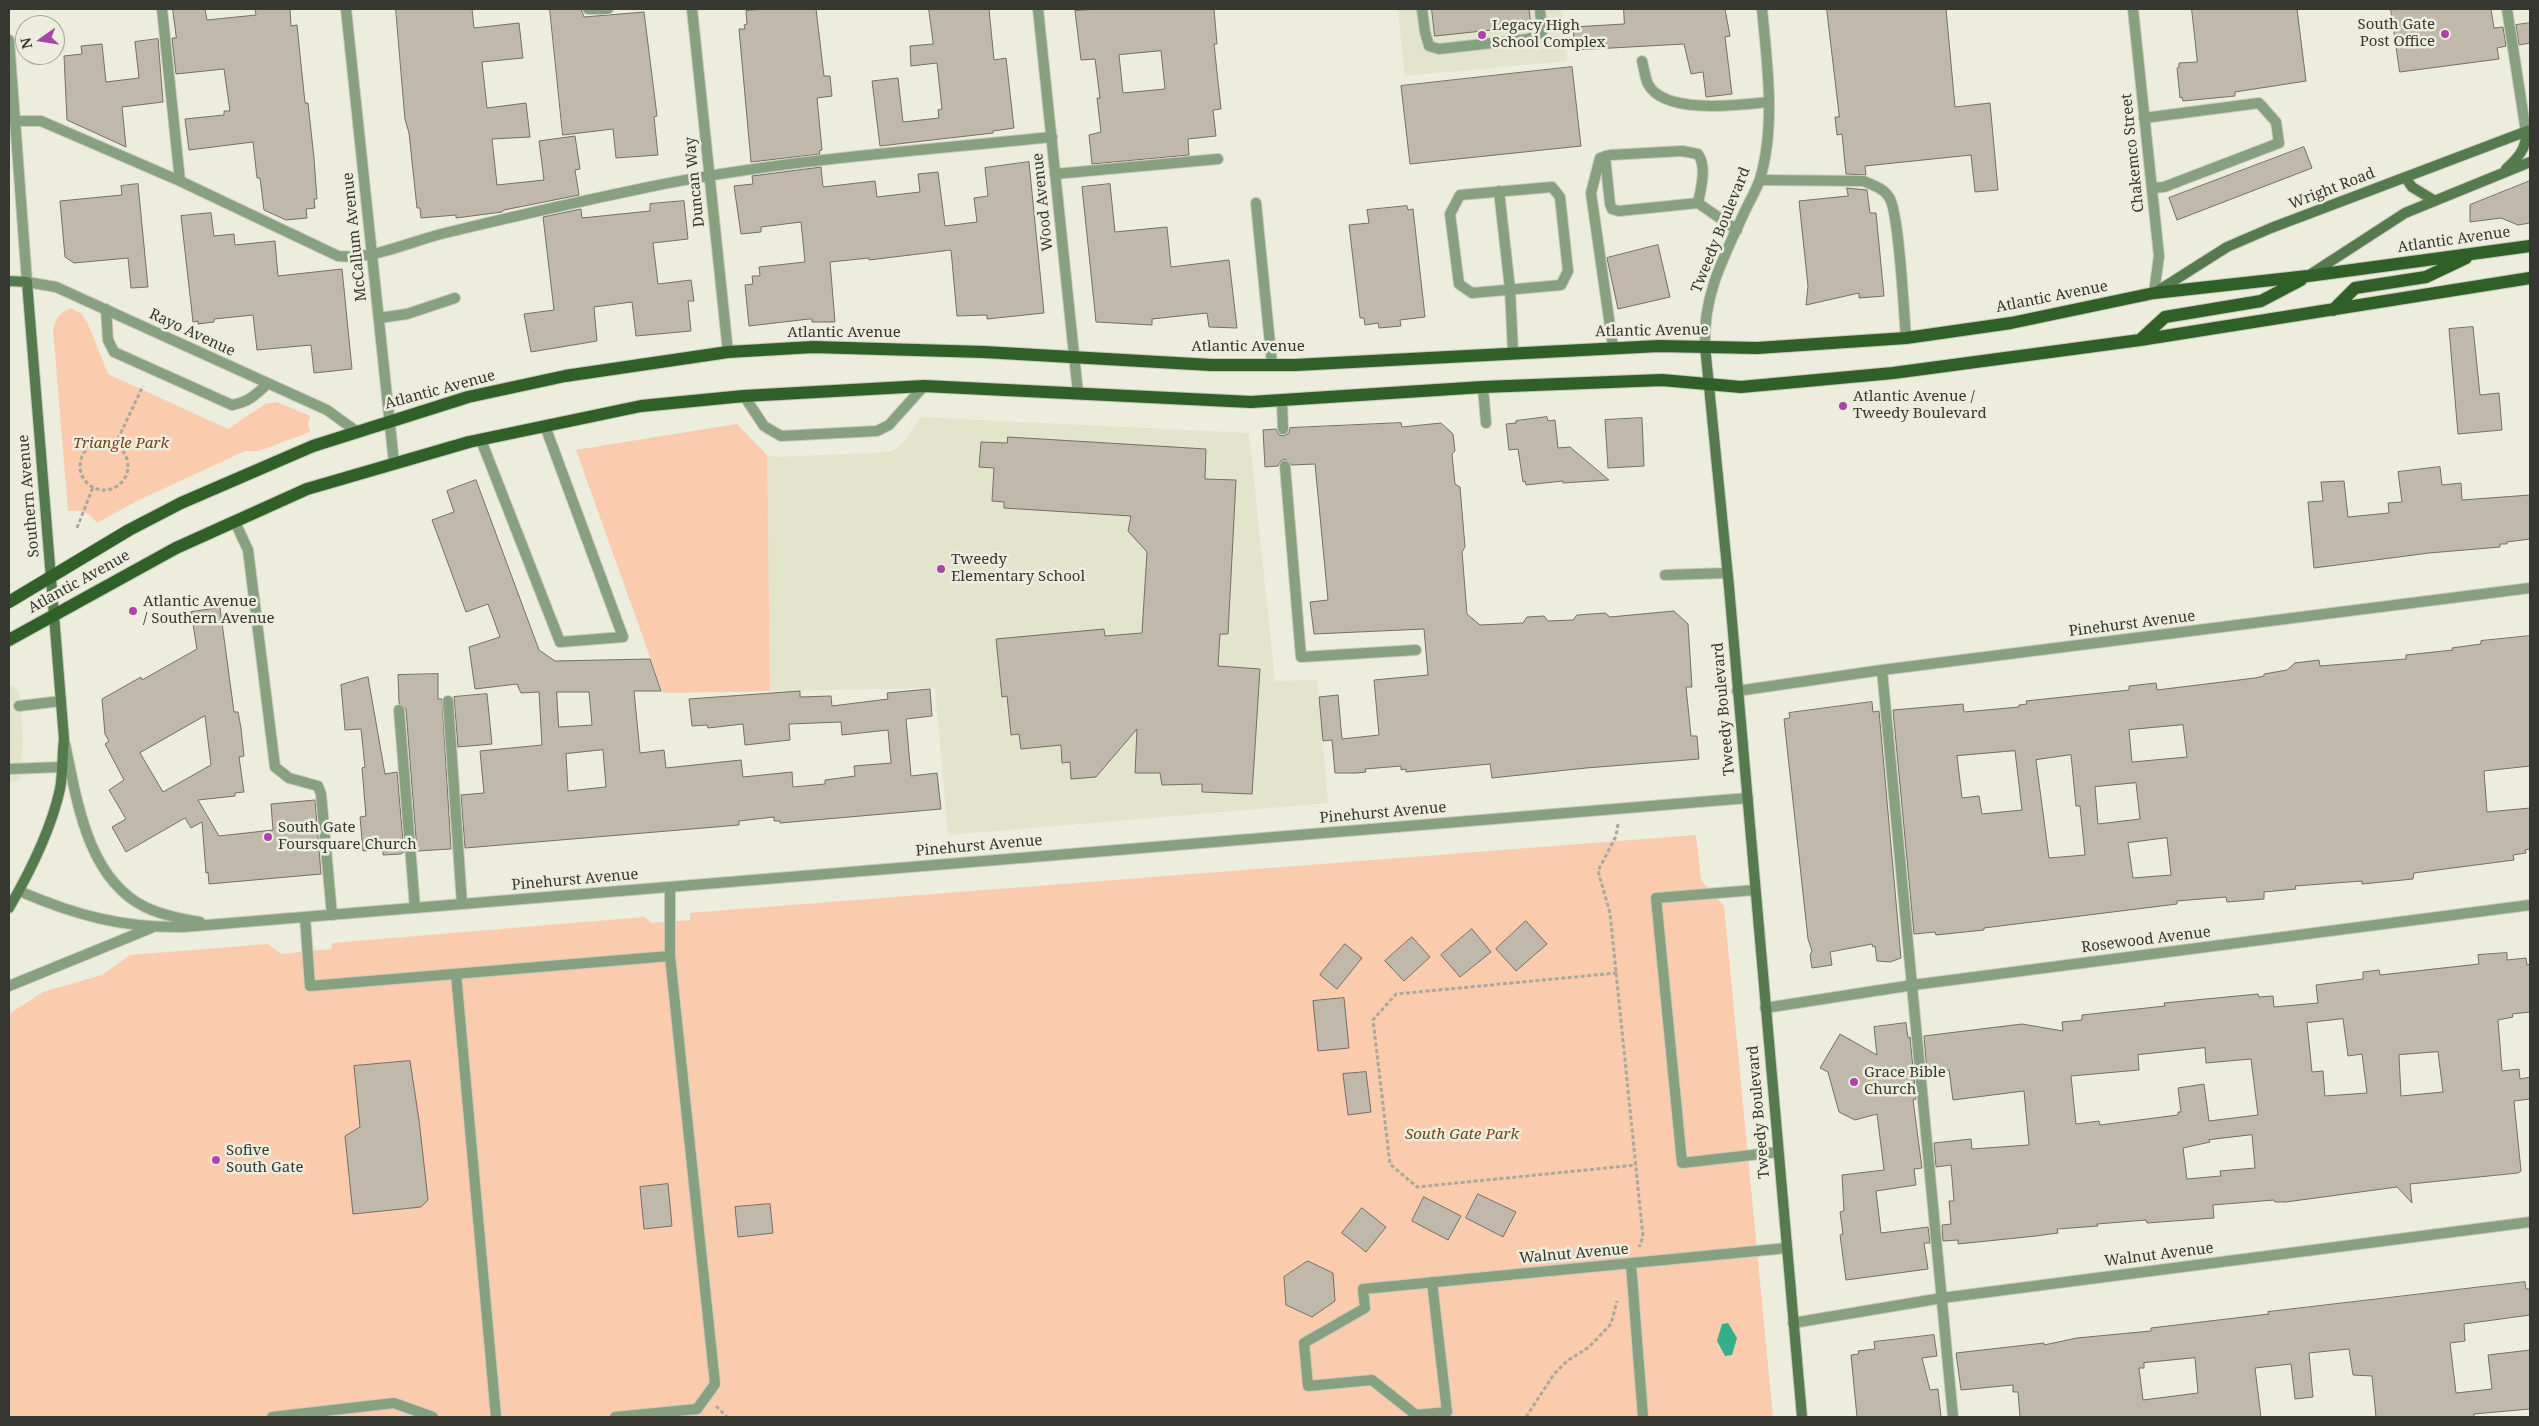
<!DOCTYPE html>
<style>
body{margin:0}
#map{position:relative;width:2539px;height:1426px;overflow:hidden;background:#eceddd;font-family:"Noto Serif",serif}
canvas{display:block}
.frame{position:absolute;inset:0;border:10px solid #363730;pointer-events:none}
.north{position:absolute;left:15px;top:15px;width:50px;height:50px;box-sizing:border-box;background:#eceddd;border:1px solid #a3a498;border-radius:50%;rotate:257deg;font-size:14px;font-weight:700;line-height:20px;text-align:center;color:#363730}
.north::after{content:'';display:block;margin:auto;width:18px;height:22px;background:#ab44a8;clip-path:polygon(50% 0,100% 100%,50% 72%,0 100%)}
</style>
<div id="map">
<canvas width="2539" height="1426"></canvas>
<div class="frame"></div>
<div class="north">N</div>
</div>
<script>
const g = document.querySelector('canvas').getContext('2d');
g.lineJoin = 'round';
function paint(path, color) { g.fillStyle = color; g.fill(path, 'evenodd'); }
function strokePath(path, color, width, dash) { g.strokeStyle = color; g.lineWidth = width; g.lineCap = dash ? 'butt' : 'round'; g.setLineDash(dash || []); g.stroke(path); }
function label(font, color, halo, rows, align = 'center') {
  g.font = font + ' "Noto Serif",serif'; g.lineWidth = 5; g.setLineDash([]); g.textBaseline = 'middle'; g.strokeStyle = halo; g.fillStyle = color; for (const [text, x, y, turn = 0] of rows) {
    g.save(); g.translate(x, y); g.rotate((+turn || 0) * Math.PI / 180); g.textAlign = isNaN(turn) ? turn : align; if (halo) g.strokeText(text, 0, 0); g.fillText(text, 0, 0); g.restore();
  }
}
const built = new Path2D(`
 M1398,9h164l5,52 -162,15z
 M919,417l330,16 26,248 42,-1 11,123 -380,32 -13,-147 -272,5 -87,-243 161,-26 22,25 8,6 10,2 113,-5 7,-4 12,-12z
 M9,684l10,6 4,46 -3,45 -11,1z`);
const green = new Path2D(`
 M71,308l11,6 6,10 20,50 120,55 37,-25 12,-2 33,14 -2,8 2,8 -51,19h-14l-106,49 -42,23c-9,-12 -15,-13 -29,-12l-15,-182c3,-12 7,-16 18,-21z
 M737,424l30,31 3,236 -107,2 -87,-243z
 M1696,835l5,45 23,26 49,511h-1764v-403l34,-22 59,-17 28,-20 138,-11 13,10 50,-5 1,-6 312,-26 8,6 38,-3v-7l11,-1z`);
const water = new Path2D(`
 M1728,1323l9,15 -5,17 -7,1 -8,-15 5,-17z`);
const building = new Path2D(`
 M173,9h32l2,11 49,-5 -1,-6h35l1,17 6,-1 8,78h3l6,55 3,41h-3l1,9 -9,1 1,9 -21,2 -22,-10 -4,-32h-3l-4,-36 -64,8 -4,-31 39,-4v-4h6l-6,-42 -48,5 -4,-36h4z
 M396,9h76l2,19 45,-5 4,35 -41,4 5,46 39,-5 4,34 -38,2 5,46 47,-5 -5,-39 36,-5 5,33 -5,1 4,25 -75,15 -2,2 -46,6v-3l-35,3 -1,-10h-3l-8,-75 -4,-14z
 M550,9h31l3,8 60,-5 13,104 -3,1 4,38 -42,3 -3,-29 -50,6z
 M764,9h52l8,67h6l2,20 -15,2 5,52 -3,1 1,3 -69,8 -12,-133h6l-1,-4 3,-1 -1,-13z
 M929,9h60l5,51 12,-2 8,70 -21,3v2l-113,13 -8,-65 26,-3 5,44 36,-4 -1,-8 4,-1 -5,-46 -26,3 -1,-20 23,-2z
 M1099,9h115l3,35h-3l7,65 -8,1 3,26 -28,3 1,16 -97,9 -3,-29 12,-3 -4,-34h3l-5,-39 -14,1 -6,-49zM1161,51l4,38 -42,4 -4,-38z
 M1432,9h97l2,17 -96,10z
 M1624,9h101l5,27 -5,1 7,57 -26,3 -3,-25 -12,2 -7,-30 -109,6 -2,-23 51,-3z
 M1827,9h119l9,98 35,-4 8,87 -23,2 -4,-37 -106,11 1,9 -20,-1 -4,-40 -5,1 -2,-18h4z
 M2192,9h105l9,72 -71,11v4l-52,5 -1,-4 -2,1 -3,-30 2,-1v-4l18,-1z
 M2391,9h100l3,19 9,-1 3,19 -9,2 2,11 -99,13z
 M2530,23v20l-11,2 -3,-20z
 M158,39l5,63 -41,5 4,40 -59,-27 -3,-64 18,-2 -1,-8 21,-2 4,38 33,-4 -4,-36z
 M1572,67l9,79 -171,18 -9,-78z
 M2304,147l8,21 -135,52 -8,-22z
 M1029,162l15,151 -57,6v-4l-30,1 -6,-66 -82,10v-2l-39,4 5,60h-23v-3h-3l-60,7 -4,-41 8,-1 -1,-8h8l-1,-9 46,-5 -4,-40 -40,5v5l-20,2 -7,-48 19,-2 -1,-8 69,-9 2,20 52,-6 2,16 43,-5 -2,-18 20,-2 7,54 32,-4 -3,-24 14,-2 -3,-28z
 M2530,181v42l-12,2 -17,-7 -31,4v-17z
 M138,184l10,103 -17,1 -3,-30 -54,5 -9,-6 -5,-56 62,-6 -1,-9z
 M1110,184l5,48 52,-5 4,40 58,-7 8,68 -28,-1 -2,-14 -55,6v6l-56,-3 -14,-135z
 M1847,188l20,2 3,23h6l8,83 -25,2v-5l-53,12 2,-19 -9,-85 49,-5z
 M684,201l4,38 -35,4 5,41 33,-4 3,21h-6l3,30 -55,5 -4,-34 -38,5 3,34 -66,11 -7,-38 30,-4 -11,-93 38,-8 1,9 68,-7v-7z
 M1407,206l1,4 5,-1 12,108 -25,3 1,6 -22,2 -1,-5 -13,2 -1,-7h-4l-11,-93 20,-2 -2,-13z
 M211,213l3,23 20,-2 1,11 40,-4 3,35 64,-7 10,100 -38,4 -3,-28 -54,5 -4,-35 -39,4v3l-16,2v-3l-5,1 -12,-106z
 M1658,245l12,52 -52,12 -11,-51z
 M2473,327l7,68 19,-2 3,37 -44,4 -9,-105z
 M1547,417l1,4 7,-1 3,28 12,-1 39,33 -46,3v-2l-37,4 -1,-4 -2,1 -5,-33 -9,1 -3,-26 10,-1v-2z
 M1642,418l2,48 -36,2 -3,-48z
 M1401,423l1,4 39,-4 12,11 2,17 -3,3 3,30 5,3 5,60 -3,5 5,62 13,11 43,-2 4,-6 17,-1 4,5 25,-1 4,-5 28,-2 5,4 64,-6 14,13 4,63h-6l5,49h6l2,23 -113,9 -94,10 -2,-14 -84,8v-3l-5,1v-4l-36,3 1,3 -9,1h-22l-3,-33 -9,1 -4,-44 19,-2 4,44 37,-4 -5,-55 54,-5 -4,-46 -110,5 -4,-32 18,-2 -13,-136 -23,1 -7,-6 -4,2 -3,5 -13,1 -2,-37 13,-1 3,6 5,1 5,-3 1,-5z
 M1008,437l198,12 -1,30 31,1 -8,154h-8l-2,32 42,3 -8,125 -50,-2v-8l-40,1 -2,-12h-25l2,-44 -41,48 -25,2 -1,-17 -8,1 -1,-18 -40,4 -2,-15 -8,1 -4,-39 -5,1 -6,-58 108,-10 1,7 37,-3 5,-81 -19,-21 3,-15 -127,-8v-6l-12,-1 2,-33 -15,-1 2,-25 26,1z
 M2440,467l2,18 19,-2 1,17 68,-5v44l-23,3v2h-7v3l-71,6 -115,15 -6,-66 15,-1 -2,-19 23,-1 4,36 41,-4 -1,-10 14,-1 -4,-30z
 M476,480l63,170 16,11 95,-2 11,32h-27l6,62 24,-3 2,18 75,-8 2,17 49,-5 1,15 32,-3v-4l30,-4 -1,-10 37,-3 -3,-33 -46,5 -1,-13 -52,2 1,16 -45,5 -2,-21 -35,4 -1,-3 -15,1 -3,-27 111,-8v6l31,-1 1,10 56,-7 -1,-6 43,-4 2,27 -26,3 5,57 26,-3 4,36 -161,14v-2h-6v-4l-35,4v4l-274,23 -4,-53 23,-2 -4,-42 62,-6 -3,-53 -18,1 -4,-9 -42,5 -6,-42 31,-10 -12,-33 -22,8 -34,-92 22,-8 -7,-21zM557,692h32l3,33 -33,2zM603,750l3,37 -38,4 -2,-37z
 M220,608l14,104h4l3,16 3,28 -5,1 5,35 -9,1v3l-37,4 21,36 54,-6 -2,-26 44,-4 6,74 -112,10 -1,-12 -2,1 -4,-51 -11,6 -6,-10 -59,34 -14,-25 14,-8 -17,-29 15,-10 -19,-36 4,-3 -4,-7 -3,-35 39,-22 1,3 55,-31 -6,-37zM205,716l6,49 -48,27 -23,-39z
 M2530,636v130l-46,5 3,41 43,-4v41l-5,1 1,3 -13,2 1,5 -100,13 -1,6 -51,5v-3l-67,5 1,3 -32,3v7l-37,3 -1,-5 -49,4v3l-193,24v2l-48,5 -1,-3 -21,2 -21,-224 70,-6 1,8 55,-5v-2l8,-1 -1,-3 103,-11v-4l27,-3 1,7 98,-12 9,-2v-2l23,-4 8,-7 24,-3 1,6 86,-7v-4l47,-5 -1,-2 29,-4v-3zM2183,725l4,32 -55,5 -3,-32zM2015,751l7,59 -40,4 -3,-18 -17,2 -5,-42zM2071,755l5,51h4l5,49 -36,3 -13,-98zM2136,783l4,36 -42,5 -3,-37zM2167,838l4,37 -38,3 -5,-35z
 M438,674v25h4l9,150 -34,2 -11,-142 -7,-6 -1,-28z
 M368,677l17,97 12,-2 7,80 -3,2 -18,1v-6l-20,2 -3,-34 6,-1 -4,-48 3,-1 -4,-38 -16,1 -4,-45z
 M487,694l5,50 -34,3 -4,-50z
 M1872,702l1,10 6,-1 22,247 -11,4 -13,-1 -2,-15 -2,1 -1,-3 -42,8 2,13 -20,3 -2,-13 2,-4 -4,-12 -24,-220 6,-1 -1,-5z
 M1526,921l21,23 -31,27 -20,-22z
 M1472,929l19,23 -31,25 -19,-22z
 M1412,937l18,20 -26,24 -19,-20z
 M1345,944l17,14 -25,31 -17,-14z
 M2507,953v7l19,-2 1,7 3,-1v48l-18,2 1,3 -15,3 4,51 17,-2 1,10 10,-2v22l-16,2 7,70 -3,2 -108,11 2,19 -15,-16 -111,15h-11l-1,-2 -61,5 1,13 -67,5 -1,-3 -49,4 1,2 -41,3 1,4 -22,3 -78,8v-4l-15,1 -1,-16 9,-1 -2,-23h5l-3,-36 -15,2 -2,-24 37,-4 1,10 57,-4 -5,-54 -71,9 -4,-30 -22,2 -3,-36 98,-12 41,7 -1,-9 20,-2v-5l83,-9 -1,-3 94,-9 1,3 14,-1 1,11 44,-4 -2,-18 47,-6v-7l16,-2 1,5 99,-11 -1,-9zM2343,1019l5,37 14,-2 5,39 -42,3 -2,-25 -11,1 -5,-49zM2205,1048l1,15 45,-4 7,56 -49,6 -5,-37 -26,4 3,24h-3v3l-78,10 -1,-4 -23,3 -5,-48 68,-6 -1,-15zM2438,1052l5,40 -42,4 -2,-41zM2252,1135l3,33 -35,3 1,5 -34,3 -4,-31 27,-6 -1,-2z
 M1344,998l5,50 -31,3 -5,-50z
 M1906,1023l2,15 2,-1 6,62 -3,1 9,68 -8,1 2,16 -40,6 5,42 47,-6 2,16h-6l4,26 -82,11 -6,-45 3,-1 -3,-22 4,-1 -2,-36 42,-5 -7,-56 -22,6 -16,-8 -11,-40 -8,-4 20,-34 37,21 -3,-28z
 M410,1061l9,59 9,80 -7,7 -68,7 -8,-78 15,-9 -6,-61z
 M1366,1072l5,40 -23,3 -5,-41z
 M668,1184l4,42 -28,3 -4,-42z
 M1478,1194l38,18 -13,25 -37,-19z
 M1424,1197l37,19 -13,24 -36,-19z
 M770,1204l3,29 -35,4 -3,-30z
 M1362,1208l24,19 -20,25 -24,-19z
 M1308,1261l25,12 2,28 -23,16 -26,-12 -2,-28z
 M2525,1282l1,7h4v26l-66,9 1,17 -15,2 6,50 36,-4 -4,-34 42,-5v59l-56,5v3h-98l-4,-41 -19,-1 -4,-26 -40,4 4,44 -18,2 -4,-35 -36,4 6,49h-241l-2,-25h-5v-7l-52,5 -5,-37 88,-10v2l33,-7 74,-7v-3l118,-14 -1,-2zM2195,1358l3,35 -55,7 -4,-32h5v-5z
 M1934,1335l3,21 -15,2 8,32 8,-1 3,28h-84l-6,-62 8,-1 -1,-3 17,-2 -1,-7z`);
const path = new Path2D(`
 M80 466a24 24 0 1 1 48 0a24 24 0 1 1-48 0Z
 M115,445l28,-59
 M77,528l16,-41
 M1618,824l-2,12 -18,35 12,42 33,324 -4,10
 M1617,973l-221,21 -23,26 17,144 27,23 219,-22
 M716,1406l11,11
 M1526,1417l28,-43 13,-13 22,-14 22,-23 6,-23`);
const lane = new Path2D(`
 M162,9l18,172
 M588,9h20
 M1422,9l3,23 4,14 10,3 89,-10 14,-7 -2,-23
 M2507,9l19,123
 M1642,61c2,7 3,17 6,23 16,31 92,21 120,18
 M2144,118l115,-15 17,19 3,21 -115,44 -12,1
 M15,121h26l139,60 158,75c36,4 73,-15 107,-23 66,-16 132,-31 199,-45 134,-28 271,-37 408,-51
 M1605,156l5,48 2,5 7,2 79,-8 39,27
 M1055,174l163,-15
 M1760,180l103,1c10,4 20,7 26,16 10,14 15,117 17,141
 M1552,187l8,10 8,74 -7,14 -89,8 -13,-9 -9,-70 10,-19z
 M1499,191l11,98 3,63
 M1256,203l16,161
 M106,309l2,31 6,12 118,53c16,-3 24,-10 35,-21
 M379,318l28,-4 48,-16
 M1613,347l-22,-154 9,-35 10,-3 72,-4 16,3c9,12 3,35 0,49
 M1483,387l3,36
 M744,396l20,30 17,10 96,-5 12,-6 35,-39
 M1282,402l1,27
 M481,440l79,202 63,-5 -78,-211
 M1285,466l16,191 115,-7
 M235,522l13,28 27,217 14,11 29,8 3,8 11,121
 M1665,575l62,-2
 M1882,670l71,747
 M448,701l14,203
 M19,706l42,-5
 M399,710l16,198
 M9,769l52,-2
 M1755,890l-99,8 26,265 96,-11
 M305,917l5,69 360,-30
 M456,974l40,443
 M1631,1264l12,153
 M1432,1282l15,130 -31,3 -44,-35 -64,6 -4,-43 61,-35 -2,-19 424,-41
 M272,1417l122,-14 39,14
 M615,1417l82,-8 18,-25 -45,-428v-69`);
const street = new Path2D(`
 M346,9l48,454
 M692,9l36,343
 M1038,9l40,384
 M2133,9l26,247 -5,37
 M9,40l18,242 29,5 271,123 29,21
 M1705,346c-2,-51 18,-87 39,-133 5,-11 12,-22 16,-34 16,-54 7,-116 2,-170
 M1737,691l145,-21 648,-82
 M65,744c12,56 22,134 80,163 17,8 36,12 55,15
 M19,891c56,24 103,37 164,36l1565,-129
 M9,986l142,-58
 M1765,1008l148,-23 617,-80
 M1793,1323l149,-25 588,-76`);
const secondary = new Path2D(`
 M2506,169c12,-11 21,-21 20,-37
 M2405,177l7,10 23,14
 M2311,274l94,-61 125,-51
 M9,281l18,1 37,457c-2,16 -1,34 -4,50 -9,41 -30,83 -51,119
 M2156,292l71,-45 44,-19 259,-98
 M1705,346l24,241 73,830`);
const primary = new Path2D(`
 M2333,310l22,-22 71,-11 40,-19
 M2140,340l25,-23 96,-16 40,-21
 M9,602l120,-72 52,-27 132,-57 155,-49 97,-21 163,-24 85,-5 171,5 227,13h84l364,-19 98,2 149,-10 105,-15 143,-30 154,-17 222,-30
 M9,640l167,-92 131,-59 162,-47 172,-36 103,-10 180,-10 327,16 232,-15 179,-7 79,7 152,-14 247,-33 390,-62`);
const markers = [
 [2445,34,5,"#ab44a8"],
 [1482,35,5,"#ab44a8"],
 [1843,406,5,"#ab44a8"],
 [941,569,5,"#ab44a8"],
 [133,611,5,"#ab44a8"],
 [268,837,5,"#ab44a8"],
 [1854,1082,5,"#ab44a8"],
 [216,1160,5,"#ab44a8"]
];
const poiNames = [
 ["South Gate",2435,25,"right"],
 ["Post Office",2435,42,"right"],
 ["Legacy High",1492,26],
 ["School Complex",1492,43],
 ["Atlantic Avenue /",1853,397],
 ["Tweedy Boulevard",1853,414],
 ["Tweedy",951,560],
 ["Elementary School",951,577],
 ["Atlantic Avenue",143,602],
 ["/ Southern Avenue",143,619],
 ["South Gate",278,828],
 ["Foursquare Church",278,845],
 ["Grace Bible",1864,1073],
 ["Church",1864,1090],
 ["Sofive",226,1151],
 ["South Gate",226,1168]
];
const streetNames = [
 ["Chakemco Street",2133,153,-96],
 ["Duncan Way",695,182,-96],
 ["Wright Road",2332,189,-21],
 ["Wood Avenue",1043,202,-96],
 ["Tweedy Boulevard",1721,230,-68],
 ["McCallum Avenue",355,237,-96],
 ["Atlantic Avenue",2454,240,-8],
 ["Atlantic Avenue",2052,297,-11],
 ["Atlantic Avenue",1652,331,-1],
 ["Rayo Avenue",192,333,25],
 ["Atlantic Avenue",844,333],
 ["Atlantic Avenue",1248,347],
 ["Atlantic Avenue",440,390,-15],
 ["Southern Avenue",29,496,-95],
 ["Atlantic Avenue",79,582,-29],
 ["Pinehurst Avenue",2132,624,-7],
 ["Tweedy Boulevard",1724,709,-95],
 ["Pinehurst Avenue",1383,813,-5],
 ["Pinehurst Avenue",979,846,-5],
 ["Pinehurst Avenue",575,880,-5],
 ["Rosewood Avenue",2146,940,-7],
 ["Tweedy Boulevard",1759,1112,-95],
 ["Walnut Avenue",1574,1254,-5],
 ["Walnut Avenue",2159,1255,-7]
];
const parkNames = [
 ["Triangle Park",121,444],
 ["South Gate Park",1462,1135]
];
paint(built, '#e2e4cc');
paint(green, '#facbad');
paint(water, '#35af8a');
paint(building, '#c0b8aa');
strokePath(building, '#766f62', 1);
strokePath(lane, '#c8c9ba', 12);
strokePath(street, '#c8c9ba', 12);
strokePath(secondary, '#c8c9ba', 12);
strokePath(primary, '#c8c9ba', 14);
strokePath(path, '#a9aa9e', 3, [4, 2.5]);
strokePath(lane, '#86a080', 10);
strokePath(street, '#86a080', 10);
strokePath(secondary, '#557a4d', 10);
strokePath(primary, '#306027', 12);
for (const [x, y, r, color] of markers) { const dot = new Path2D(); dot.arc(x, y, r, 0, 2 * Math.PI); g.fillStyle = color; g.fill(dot); strokePath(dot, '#eceddd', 2); }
label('15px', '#363730', '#eceddd', poiNames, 'left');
label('15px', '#363730', '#eceddd', streetNames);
label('italic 15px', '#77421b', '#eceddd', parkNames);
</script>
